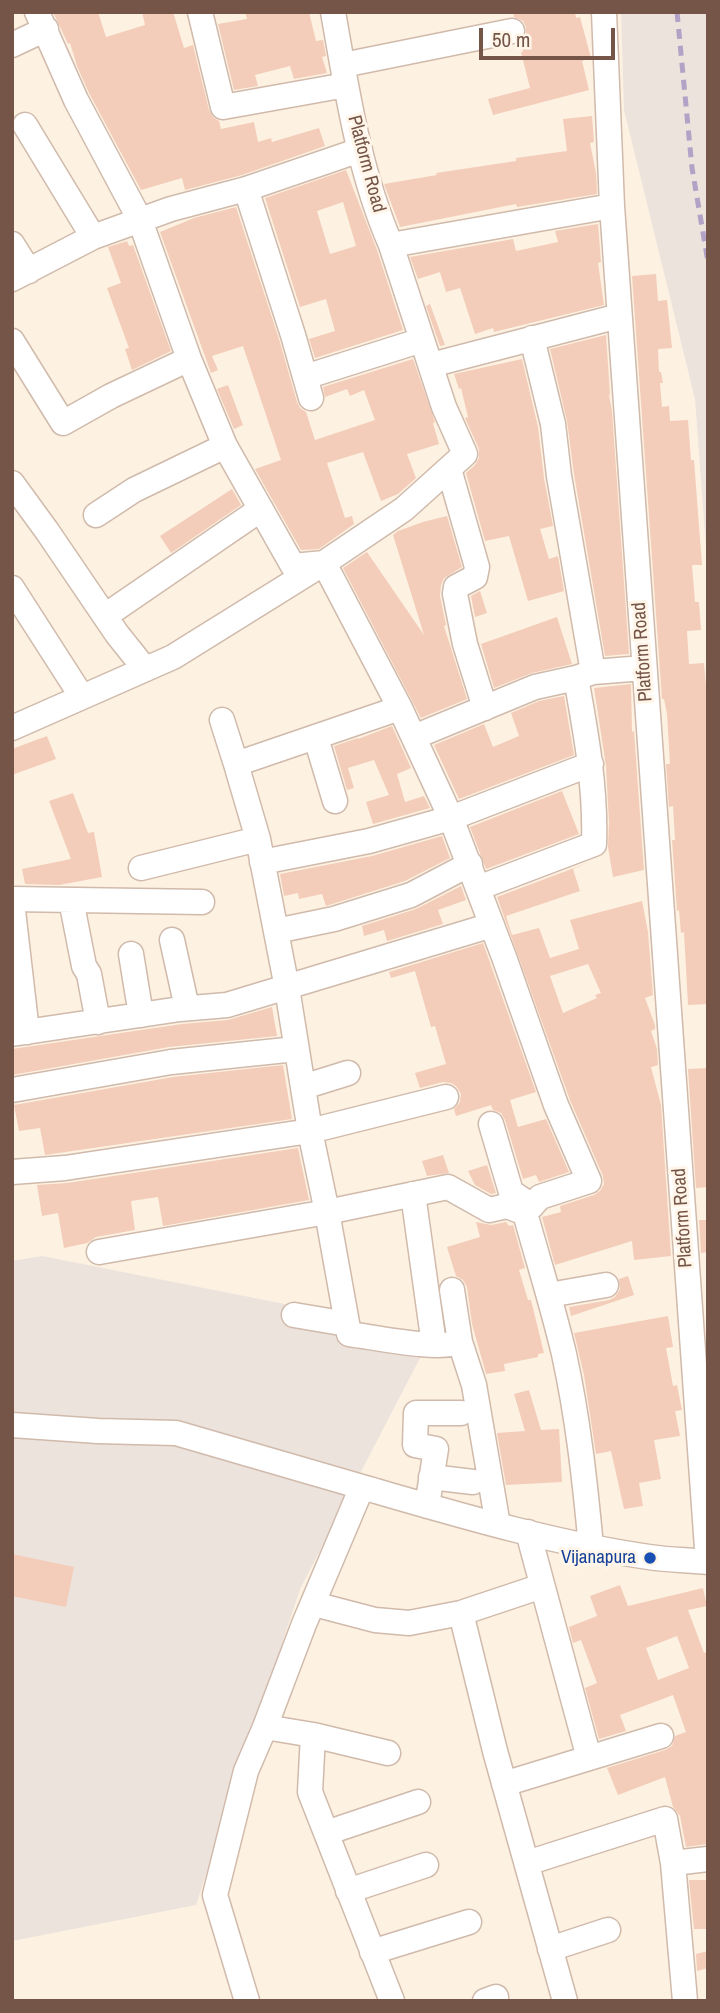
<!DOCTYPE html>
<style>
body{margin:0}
#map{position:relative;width:720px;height:2013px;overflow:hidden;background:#fdf1e2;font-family:"Archivo Narrow",sans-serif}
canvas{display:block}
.frame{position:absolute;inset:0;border:14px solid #755548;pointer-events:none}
.scale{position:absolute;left:479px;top:28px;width:136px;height:32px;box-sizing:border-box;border:4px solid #755548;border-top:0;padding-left:9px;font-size:21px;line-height:24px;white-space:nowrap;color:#755548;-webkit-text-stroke:5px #fff5e9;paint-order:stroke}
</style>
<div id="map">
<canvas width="720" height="2013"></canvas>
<div class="frame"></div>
<div class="scale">50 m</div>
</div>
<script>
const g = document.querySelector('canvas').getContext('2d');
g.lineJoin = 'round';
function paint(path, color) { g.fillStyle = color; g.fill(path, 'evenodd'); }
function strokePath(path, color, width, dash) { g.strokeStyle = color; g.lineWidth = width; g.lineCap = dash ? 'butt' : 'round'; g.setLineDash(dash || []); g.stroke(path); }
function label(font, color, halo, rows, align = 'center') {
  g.font = font + ' "Archivo Narrow",sans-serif'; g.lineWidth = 6; g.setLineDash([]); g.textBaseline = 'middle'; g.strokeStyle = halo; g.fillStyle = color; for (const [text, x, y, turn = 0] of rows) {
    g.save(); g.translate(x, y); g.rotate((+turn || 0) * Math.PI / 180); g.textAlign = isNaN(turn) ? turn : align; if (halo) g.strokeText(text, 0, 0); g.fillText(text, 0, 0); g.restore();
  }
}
const industrial = new Path2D(`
 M621,12h87v563l-13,-176 -71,-289z
 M42,1256l288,57 15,32 75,13 -120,231 -104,316 -184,36v-680z`);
const building = new Path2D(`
 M53,12h45l8,25 39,-12 -3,-13h31l11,36 9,-3 16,65 4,7 6,4 2,8 33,-7 4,20 13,-4 1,4 47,-14 6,18 -83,29 -57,15 -3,-12 -41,12 -52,-97 -12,-27 -7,-23 -2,1z
 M245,12h64l7,29 7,-1 3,16 -4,1 5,16 -33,6 -4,-13 -35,9 3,11 -24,4 -16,-66 29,-5z
 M513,12h62l1,6 4,-1 11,41 -9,3 7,29 -96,25 -5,-16 42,-11 -9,-36h2l-2,-9 5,-7v-9l-3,-6 -9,-4z
 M592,116l2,26 -4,1 6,30 1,21 -80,13 -1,-3 -116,23 -16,-43 53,-9 -1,-2 80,-12v-3l51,-7 -4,-32z
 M346,170l31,80 26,80 -88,28 -6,-19 26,-8 -9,-32 -26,8 -35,-109zM343,202l13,44 -26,8 -13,-43z
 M236,207l43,132 18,63 3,6 6,4 9,28 60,-20 -11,-30 -14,6 -3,-7 -22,8 -2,-10 90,-28 22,63 -2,1 6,21 -32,10 9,24 -18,16 -17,7 -18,-49 -36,11 18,55 7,-2 2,8 -35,25 -18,1 -46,-81 26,-9 -38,-114 -31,10 6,14 -7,3 -51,-141 34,-14z
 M598,224l3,38 -3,1 6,42 -110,27 -1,-4 -18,6 -15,-46 -14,4 -6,-20 -22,7 -8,-22 103,-18 3,12 42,-9 -3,-11z
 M127,241l2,5 4,-1 38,106 -39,19 -7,-21 4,-1 -22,-60 14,-5 -13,-36z
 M656,274l2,27 9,-1 5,48 -14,1 1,23h2l2,11h-3l2,24 7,-1 1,15 18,-1 3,40h3l8,105h-10l3,37h4l2,28 -14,1 2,33 15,-1 2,23h2v99h-2l2,17v202l-20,1 -4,-73 -3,1 -2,-23 -2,1 -5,-71h3l-2,-34 -4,1 -3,-43h4l-3,-50 -3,-15h-2l-30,-423z
 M430,304l15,41 -5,1 -14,-40z
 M606,335l4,59 -1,1 3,16 17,243 -24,2 -31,-182 -7,-53 -17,-72z
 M522,359l16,68 6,51 9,48 -13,3 9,30 9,-3 6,35 -36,10 -19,-65 -24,5 -19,-68 9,-8 4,-7v-9l-14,-31 3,-1 -7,-29 -2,1 -5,-15z
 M228,385l15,40 -9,4 -17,-40z
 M232,489l9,16 -70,48 -11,-17z
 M447,516l15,51 -18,11 -3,7 -1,11 6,29 -2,1 23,73 -46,19 -78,-150 24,-16 57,83 -31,-100 5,-4 25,-9z
 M480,591l7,22 -12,4 -4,-21z
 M557,617l15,47 -40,9 -38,15 -13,-44z
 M631,684l1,48 2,-1 10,139 -31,7 -5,-30 1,-25 -3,-56 -12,-78z
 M564,696l10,59 -115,44 -25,-54 50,-21 9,23 26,-11 -8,-23 28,-12z
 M392,726l19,42 -14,6 8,28 19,-6 6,12 -57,16 -7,-22 23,-7 -15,-35 -26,8 6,20 -7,2 -13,-44 24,-8v1z
 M47,736l9,23 -44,16v-26z
 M562,791l17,43 -93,35 -16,-42z
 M73,793l15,40 6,-1 8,45 -43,8 -34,-1 -3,-15 49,-10 -22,-58z
 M442,836l8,22 -45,23 -79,25 -4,-12 -23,5 -1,-6 -14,3 -4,-22 92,-18z
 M590,862l-17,7 7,22 -74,25 6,19 27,-7 11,30 29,-9 -9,-29 72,-19 6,31 5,63 -8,3 10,27v4l-4,2 6,18 1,16 -7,2 10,38 10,151 -37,4 -2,-19 -77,24 -13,-48 19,-5 -1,-6 34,-11 6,-4 4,-7 -1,-8 -33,-76 -73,-203zM588,964l13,29 -6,2 2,3 -34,15 -13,-37z
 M461,886l5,14 -28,10 5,14 -56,17 -3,-11 -20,6 -2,-10 54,-17z
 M483,943l53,149 -26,8 8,27 28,-8 23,53 -30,10 -3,-7 -13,4 -18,-59 -4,-7 -8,-3 -2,-5 -35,11 -2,-7 6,-7 1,-8 -5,-8 -5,-3 -8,-1 -23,6 -5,-15 31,-9 -11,-38 -4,1 -16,-56 -24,7 -2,-6z
 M272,1007l5,29 -108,11 -157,28v-26l170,-25 46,-4z
 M283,1065l9,54 -247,36 -5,-27 -21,3 -5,-26 159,-28z
 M708,1068v119l-12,1 -8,-119z
 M298,1148l11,52 -146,26 -5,-29 -27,4 4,29 -39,7 -9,6 -23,5 -6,-35 -16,3 -5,-31 30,-2z
 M443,1155l6,18 -22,3 -5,-15z
 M487,1165l9,28 -5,1 -16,-9 -7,-14z
 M699,1220h9v32l-7,1z
 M476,1222l15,3 15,-3 3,4 4,-1 12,43 -6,2 9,30h3l13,53 -6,1v3l-34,7 1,7 -19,3 -14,-50 -5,-37 -4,-7 -7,-4 -9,-29 33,-10z
 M628,1276l6,19 -63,21 -2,-9 40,-7 6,-3 5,-8 -1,-10z
 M668,1316l5,31 -7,1 7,38 4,-1 5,25 -7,1 5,25 -26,4 7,39 -22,4 4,23 -19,3 -13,-58 -15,3 -12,-79 -10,-42z
 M529,1390l12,40 18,-1 3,53 -56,3 -9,-52 28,-2 -11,-37z
 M12,1554l62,13 -8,40 -54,-11z
 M620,1585l8,21 75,-18 4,18 -19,4 16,43 4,-2v193l-22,3 -6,-31 -7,-9 -8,-30 -47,18 -11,-27 58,-18 7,-4 3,-10 11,-4 -13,-37 -53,20 6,16 -27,8 -14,-51 12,-5 -16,-43 -8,3 -4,-16 28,-11 -7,-20zM677,1636l12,32 -31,12 -12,-32z
 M689,1880h19v49h-14z
 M708,1951v17l-11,3 -1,-17z`);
const minor = new Path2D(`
 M37,12l39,88 64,120 49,139 36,87 68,120 31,-3 76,145 51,110 53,139 52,148 33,76 -49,16 -15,16c13,47 28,94 39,141 14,64 21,128 27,193
 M200,12l23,95 123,-22
 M333,12c14,79 26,160 58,233l221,-39 96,1356
 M604,12l8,194
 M12,45l34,-16
 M343,65l169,-34
 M25,125l68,112
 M246,189l47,146 18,63
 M12,244l17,27
 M12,279l81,-42 78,-28 75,-20 114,-39
 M532,338l21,86 6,52 34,196
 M12,341l51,82 48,-27 78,-37
 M431,365l188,-49
 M305,377l117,-37
 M449,469l28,98 -2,10 -19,10 -1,7 10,50 20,64
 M12,483l35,48 70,103 28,35
 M96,515l38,-25 91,-44
 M12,588l70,109
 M105,616l156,-107
 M222,720l14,44 164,-56
 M12,728l161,-71 151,-94 80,-54 61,-55 -21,-47 -53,-162
 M414,737l121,-50 41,-9 17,-6 51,-4
 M316,738l19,63
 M236,764l22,75 29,149 23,143 17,81 22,122c25,3 89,17 111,8l14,43 24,140
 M262,862l107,-21 82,-23 140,-54
 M141,868l117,-29
 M478,888l116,-44c2,-56 -8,-111 -18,-166
 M12,899l190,3
 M71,900l13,66 5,8 9,48
 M12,902l15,130
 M276,931l58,-12 77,-24 59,-31
 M172,940l15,68
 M131,954l10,61
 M12,1034l168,-25 47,-4 265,-80
 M303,1087l45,-14
 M12,1090l159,-28 125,-13
 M491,1124l20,68 21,14
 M12,1172l53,-4 245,-37 136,-34
 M413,1194l21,151
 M99,1252l228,-40 121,-25 41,23 18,-4 18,7
 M452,1290l8,52
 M549,1295l57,-10
 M294,1315l53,9
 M12,1425l86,6 78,2 186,54
 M431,1477l42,5
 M427,1506l9,-57 -21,-4 1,-32h45
 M314,1604l61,16 34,3 52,-10 81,-27
 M461,1613l34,138 70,250
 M265,1727l48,8 -3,57 82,209
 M313,1735l75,18
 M589,1758l72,-22
 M504,1784l85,-26 -61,-226
 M326,1833l92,-31
 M527,1863l138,-44 8,44 12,138
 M673,1863l35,-4
 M348,1891l78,-26
 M550,1949l58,-19
 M372,1952l97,-30
 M247,2001l-32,-106 31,-124 19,-44 39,-103 58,-137c94,27 190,56 287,70 19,3 39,3 59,5
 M485,2001l11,-4`);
const rail = new Path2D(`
 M677,12l15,156 16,94`);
const markers = [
 [650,1558,7,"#1a4fb4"]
];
const streetNames = [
 ["Platform Road",366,164,75],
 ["Platform Road",643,652,-94],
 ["Platform Road",683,1218,-94]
];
const transitNames = [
 ["Vijanapura",636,1558]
];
paint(industrial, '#ece3dd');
paint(building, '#f3cdb9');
strokePath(minor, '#d0baab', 27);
strokePath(minor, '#fff', 24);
strokePath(rail, '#b3a1c6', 5, [10, 7]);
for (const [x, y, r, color] of markers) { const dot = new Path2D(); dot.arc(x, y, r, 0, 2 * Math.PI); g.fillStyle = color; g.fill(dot); strokePath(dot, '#fff5e9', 2.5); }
label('19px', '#755548', '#fff5e9', streetNames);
label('19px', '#164399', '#fff5e9', transitNames, 'right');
</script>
